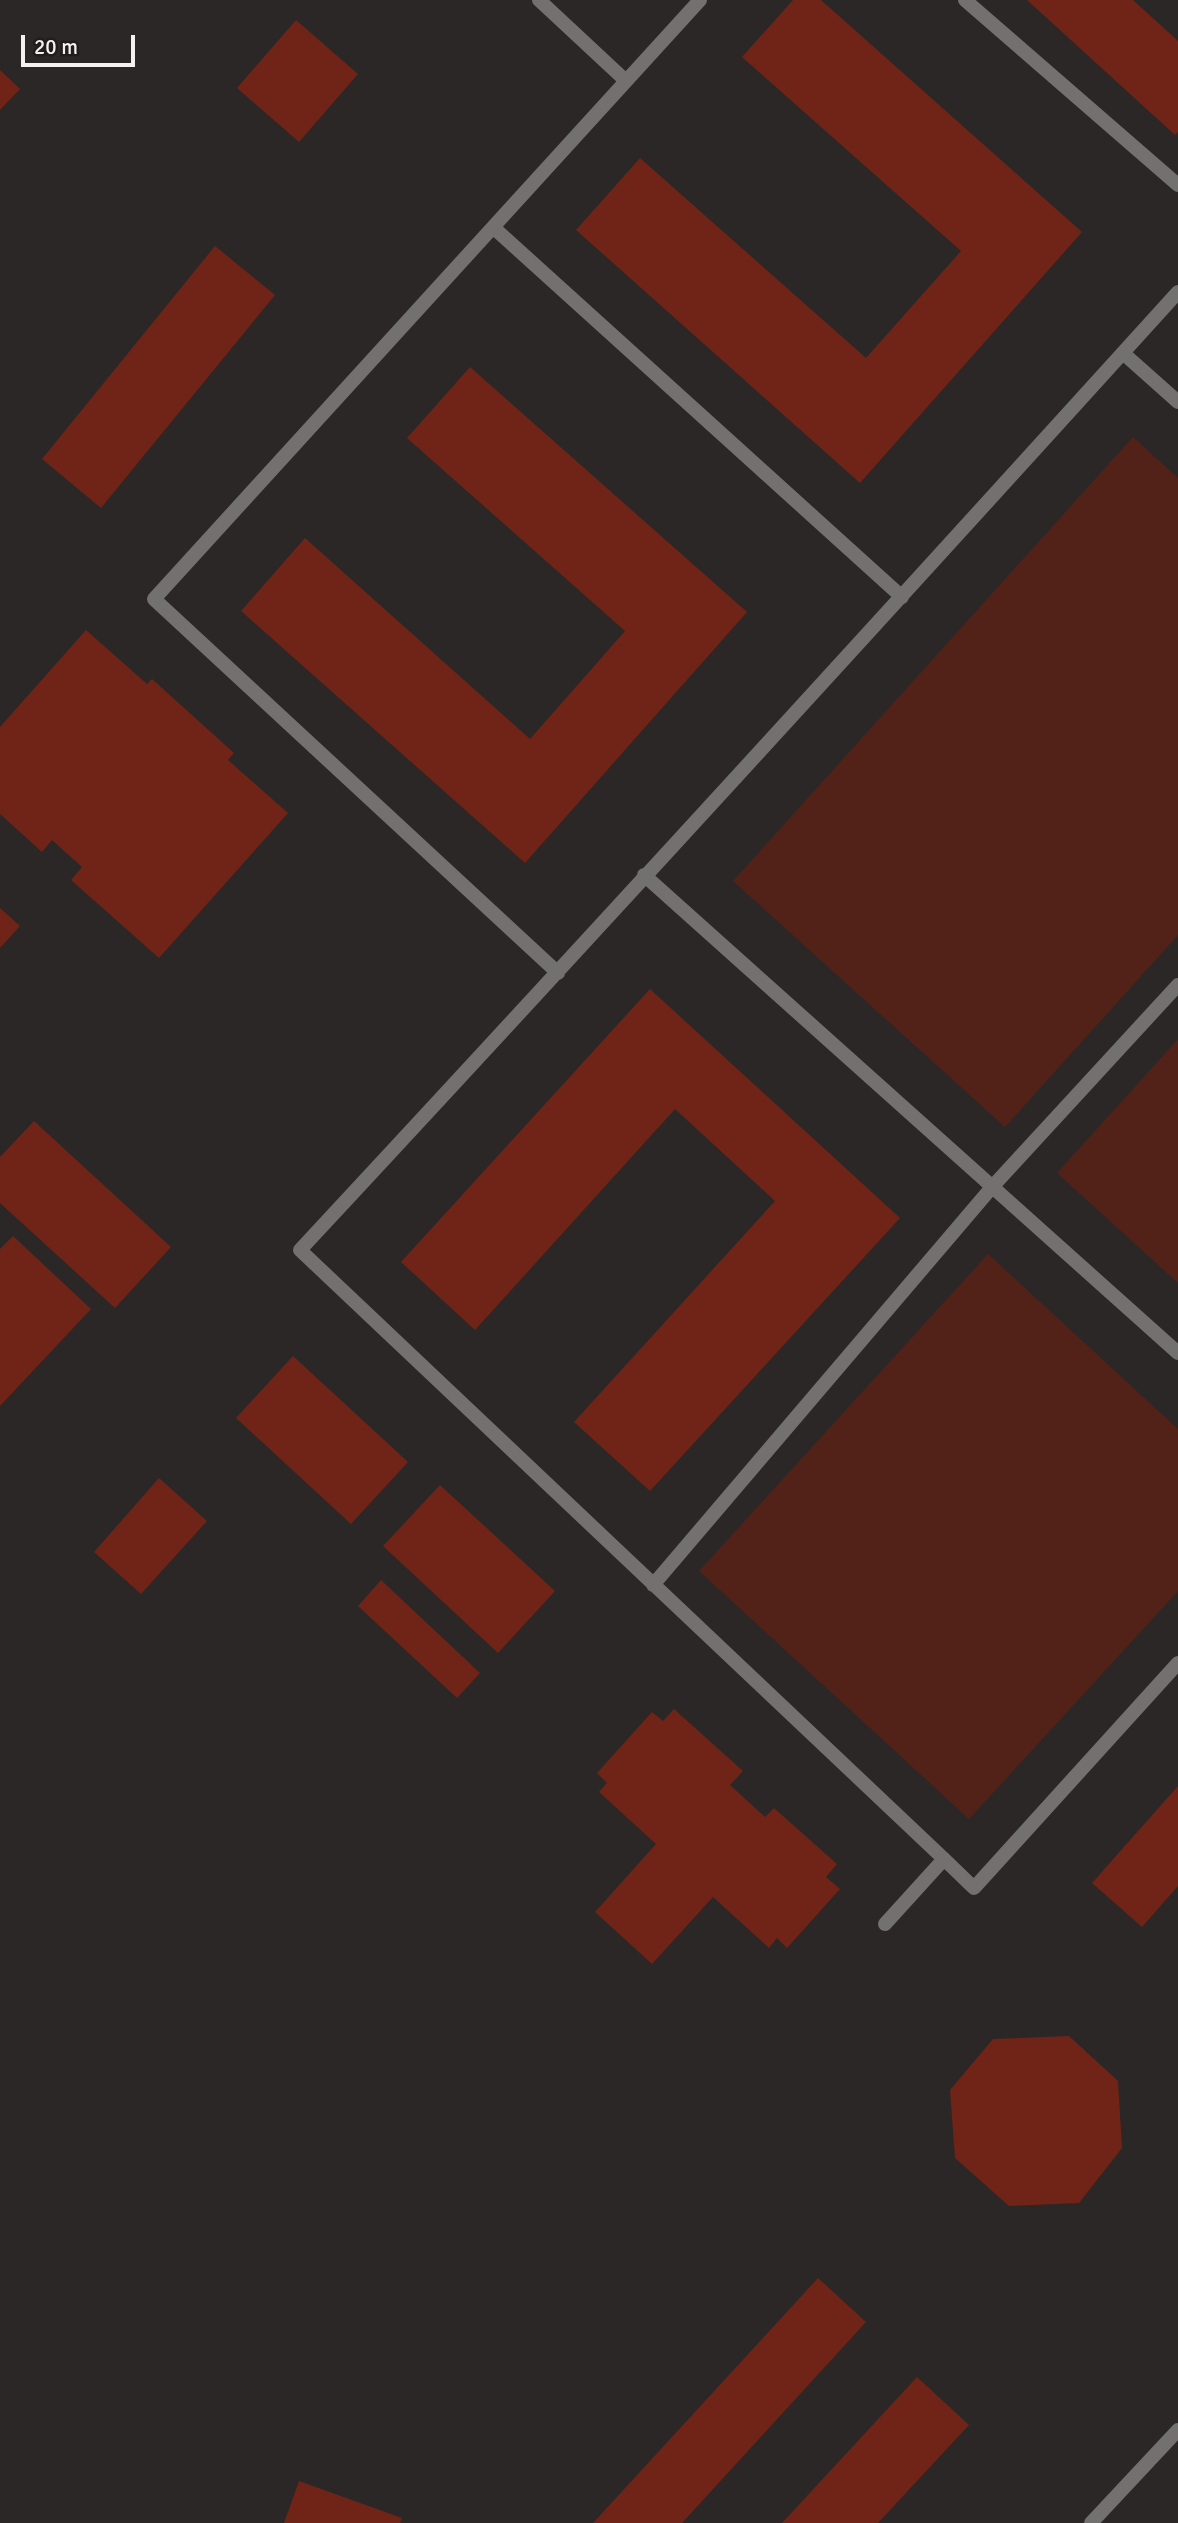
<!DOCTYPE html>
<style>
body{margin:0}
#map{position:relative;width:1178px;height:2523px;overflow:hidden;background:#2b2726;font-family:Signika,sans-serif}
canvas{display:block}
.scale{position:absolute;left:21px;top:35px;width:114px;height:32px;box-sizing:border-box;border:4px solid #f4f1f0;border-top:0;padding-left:9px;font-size:21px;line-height:24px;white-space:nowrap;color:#f4f1f0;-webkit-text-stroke:5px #211d1c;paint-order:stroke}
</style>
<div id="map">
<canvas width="1178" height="2523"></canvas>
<div class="scale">20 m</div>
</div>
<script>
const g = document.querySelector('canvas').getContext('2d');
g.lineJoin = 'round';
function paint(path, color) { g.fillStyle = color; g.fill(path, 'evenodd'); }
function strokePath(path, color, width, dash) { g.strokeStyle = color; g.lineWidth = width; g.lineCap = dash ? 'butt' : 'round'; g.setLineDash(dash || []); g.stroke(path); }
const green = new Path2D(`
 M1133,437l45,41v457l-173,192 -272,-246z
 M1178,1039v244l-121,-110z
 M988,1254l190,175v162l-209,228 -270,-248z`);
const building = new Path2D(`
 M793,0h28l261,232 -222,251 -284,-253 64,-72 226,200 95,-107 -219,-194z
 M1027,0h106l45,41v91l-3,3z
 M296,20l62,54 -59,68 -62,-54z
 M0,70l20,19 -20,21z
 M215,246l60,49 -174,213 -59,-49z
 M470,367l277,245 -222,251 -284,-252 64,-73 225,201 95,-108 -218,-193z
 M86,630l61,54 5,-5 82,74 -6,7 60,53 -129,145 -88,-78 11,-13 -30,-27 -10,12 -42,-38v-87z
 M0,908l20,18 -20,22z
 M650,989l250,229 -250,273 -76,-69 201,-221 -100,-92 -200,221 -74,-68z
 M34,1121l137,126 -56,61 -115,-105v-46z
 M13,1236l78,73 -91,97v-157z
 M293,1356l115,106 -57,62 -115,-106z
 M159,1478l48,43 -66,73 -47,-42z
 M440,1485l115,106 -57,62 -115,-107z
 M381,1580l99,93 -23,25 -99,-92z
 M674,1709l69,62 -13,14 35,32 9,-9 63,56 -11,13 14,12 -53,59 -10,-10 -8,10 -56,-51 -61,67 -57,-52 61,-68 -57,-52 8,-9 -10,-10 55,-61 11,9z
 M1178,1786v100l-36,41 -50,-44z
 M1069,2036l49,45 4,67 -43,55 -70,3 -54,-48 -5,-68 43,-51z
 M818,2278l48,44 -184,201h-89z
 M917,2377l52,48 -91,98h-96z
 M299,2481l103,37 -2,5h-116z`);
const lane = new Path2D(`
 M539,0l87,81
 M965,0l213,185
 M494,228l408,369
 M1123,353l55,49
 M644,875l534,478
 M558,973l-404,-374 546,-599
 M653,1585l340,-399 185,-201
 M944,1859l-644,-609c295,-317 587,-637 878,-958
 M885,1924l59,-65 30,29 204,-225`);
const street = new Path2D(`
 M1091,2523l87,-93`);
paint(green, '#522219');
paint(building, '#6f2417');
strokePath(lane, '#737170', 14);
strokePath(street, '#737170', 14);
</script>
